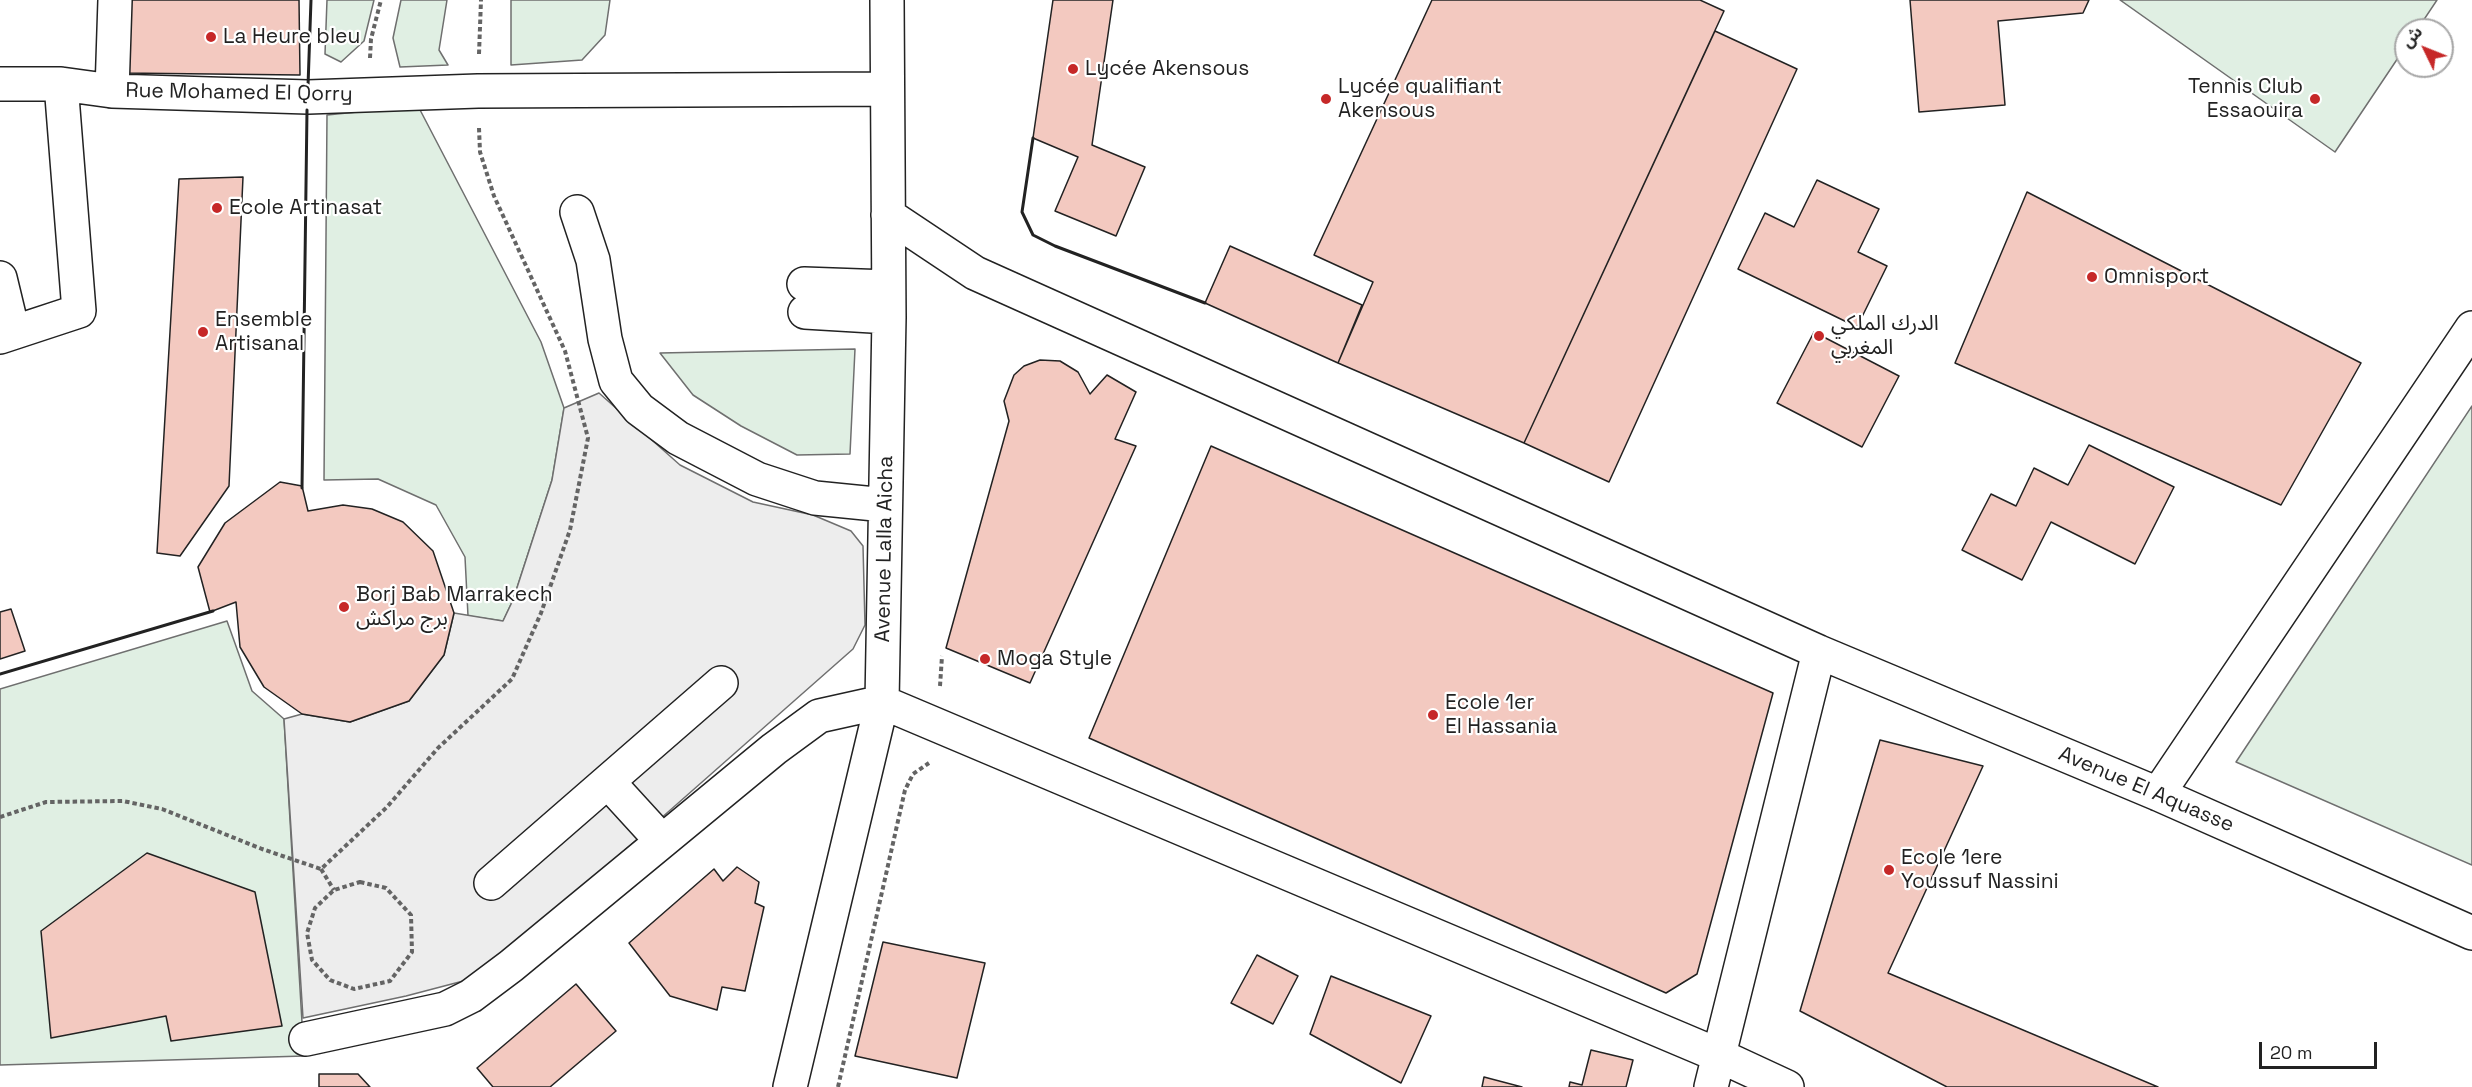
<!DOCTYPE html>
<meta charset="utf-8">
<style>
body{margin:0}
#map{position:relative;width:2472px;height:1087px;overflow:hidden;background:#fff;font-family:"Space Grotesk","Noto Sans Arabic",sans-serif}
canvas{display:block}
.north{position:absolute;left:2394px;top:18px;width:60px;height:60px;box-sizing:border-box;background:#fff;border:2px solid #a7a7a7;border-radius:50%;rotate:313deg;font-size:16px;font-weight:700;line-height:24px;text-align:center;color:#222}
.north::after{content:'';display:block;margin:auto;width:21px;height:27px;background:#c62828;clip-path:polygon(50% 0,100% 100%,50% 72%,0 100%)}
.scale{position:absolute;left:2259px;top:1042px;width:118px;height:27px;box-sizing:border-box;border:3px solid #222;border-top:0;padding-left:8px;font-size:18px;line-height:21px;white-space:nowrap;color:#222;-webkit-text-stroke:4px #fff;paint-order:stroke}
</style>
<div id="map">
<canvas width="2472" height="1087"></canvas>
<div class="north">ش</div>
<div class="scale">20 m</div>
</div>
<script>
const g = document.querySelector('canvas').getContext('2d');
g.lineJoin = 'round';
function paint(path, color) { g.fillStyle = color; g.fill(path, 'evenodd'); }
function strokePath(path, color, width, dash) { g.strokeStyle = color; g.lineWidth = width; g.lineCap = dash ? 'butt' : 'round'; g.setLineDash(dash || []); g.stroke(path); }
function label(font, color, halo, rows, align = 'center') {
  g.font = font + ' "Space Grotesk","Noto Sans Arabic",sans-serif'; g.lineWidth = 4.5; g.setLineDash([]); g.textBaseline = 'middle'; g.strokeStyle = halo; g.fillStyle = color; for (const [text, x, y, turn = 0] of rows) {
    g.save(); g.translate(x, y); g.rotate((+turn || 0) * Math.PI / 180); g.textAlign = isNaN(turn) ? turn : align; if (halo) g.strokeText(text, 0, 0); g.fillText(text, 0, 0); g.restore();
  }
}
const green = new Path2D(`
 M327,0h47l-10,41 -23,21 -16,-8z
 M401,0h46l-8,50 9,15 -48,2 -7,-29z
 M511,0h99l-5,35 -23,25 -71,5z
 M2120,0h317l-20,30h-11v16l-71,106z
 M418,106l123,236 23,66 -12,72 -39,120 -10,21 -35,-5 -3,-59 -29,-52 -58,-26 -54,1 3,-365z
 M855,349l-5,105 -53,1 -56,-29 -48,-31 -33,-42z
 M2472,406v459l-236,-103z
 M227,621l25,70 32,28 20,337 -304,9v-376z`);
const parking = new Path2D(`
 M599,393l81,72 73,37 60,13 38,16 12,15 2,79 -12,24 -320,282 -66,49 -61,16 -103,22 -19,-299 18,-5 48,8 59,-21 35,-46 10,-42 49,8 10,-21 39,-120 12,-72z`);
const building = new Path2D(`
 M123,0h176l1,75 -178,-2z
 M1053,0h60l-21,145 53,22 -29,69 -61,-25 23,-54 -45,-19z
 M1432,0h268l24,11 -200,432 -186,-80 35,-81 -59,-27z
 M1910,0h179l-6,13 -85,8 7,84 -86,7z
 M1715,31l82,38 -188,413 -85,-39z
 M243,177l-14,309 -49,70 -23,-3 22,-374z
 M1817,180l62,29 -21,43 29,14 -30,61 -119,-58 27,-56 29,14z
 M2027,192l334,171 -80,142 -326,-142z
 M1230,246l132,59 -24,58 -133,-60z
 M1814,332l85,44 -37,71 -85,-44z
 M1040,360l20,1 18,11 12,22 17,-19 29,17 -21,47 21,7 -106,237 -84,-35 63,-227 -5,-20 10,-26 10,-9z
 M2089,445l85,42 -39,77 -84,-42 -29,58 -60,-30 29,-56 25,12 18,-38 34,17z
 M1211,446l562,247 -76,281 -31,19 -577,-255z
 M280,482l22,4 6,25 35,-6 29,4 31,13 30,29 21,62 -10,42 -35,46 -59,21 -48,-8 -38,-27 -24,-40 -4,-45 -26,10 -12,-45 27,-44z
 M11,609l14,42 -25,8v-47z
 M1880,740l103,26 -95,207 270,114h-211l-147,-76z
 M147,853l108,39 27,134 -111,15 -5,-25 -115,22 -10,-107z
 M737,867l22,15 -4,21 9,4 -19,84 -23,-4 -5,23 -47,-14 -41,-53 85,-74 9,12z
 M883,942l102,21 -28,115 -102,-22z
 M1257,955l41,21 -25,48 -42,-21z
 M1331,976l100,40 -30,67 -91,-49z
 M576,984l40,47 -66,56h-57l-16,-19z
 M1591,1050l42,10 -7,27h-57l1,-5 12,3z
 M319,1074h39l12,13h-51z
 M1484,1077l38,10h-40z`);
const path = new Path2D(`
 M479,54l2,-54
 M370,58l1,-19 10,-39
 M940,686l2,-30
 M0,817l46,-15 77,-1 39,8 100,40 59,20 66,-62 51,-59 74,-69 29,-66 29,-83 18,-92 -23,-87 -71,-155 -14,-44 -1,-24
 M321,869l13,21
 M360,882l26,6 25,27 1,37 -22,29 -36,8 -24,-9 -18,-20 -5,-27 8,-25 19,-18z
 M838,1087l67,-297 8,-16 16,-11`);
const minor = new Path2D(`
 M0,84h61l51,7 196,6 170,-6 409,-2
 M112,91l3,-91
 M577,212l16,48 12,79 11,42 23,28 39,29 79,41 58,19 70,7
 M888,215l87,58 844,379 339,142 314,139
 M0,278l13,54
 M804,284l84,3
 M805,312l84,5
 M0,337l79,-26 -18,-227
 M609,783l53,58
 M2158,794l314,-466
 M491,883l230,-200
 M306,1039l139,-30 26,-13 40,-30 263,-217 45,-33 63,-14 836,353 69,32
 M790,1087l92,-385 7,-385 -2,-317
 M1711,1087l108,-435`);
const wall = new Path2D(`
 M308,86l3,-86
 M1033,138l-11,74 11,23 22,11 150,57
 M302,488l5,-378
 M0,674l213,-63`);
const markers = [
 [211,37,6,"#c62828"],
 [1073,69,6,"#c62828"],
 [1326,99,6,"#c62828"],
 [2315,99,6,"#c62828"],
 [217,208,6,"#c62828"],
 [2092,277,6,"#c62828"],
 [203,332,6,"#c62828"],
 [1819,336,6,"#c62828"],
 [344,607,6,"#c62828"],
 [985,659,6,"#c62828"],
 [1433,715,6,"#c62828"],
 [1889,870,6,"#c62828"]
];
const poiNames = [
 ["La Heure bleu",223,37],
 ["Lycée Akensous",1085,69],
 ["Lycée qualifiant",1338,87],
 ["Akensous",1338,111],
 ["Tennis Club",2303,87,"right"],
 ["Essaouira",2303,111,"right"],
 ["Ecole Artinasat",229,208],
 ["Omnisport",2104,277],
 ["Ensemble",215,320],
 ["Artisanal",215,344],
 ["الدرك الملكي",1831,324],
 ["المغربي",1831,348],
 ["Borj Bab Marrakech",356,595],
 ["برج مراكش",356,619],
 ["Moga Style",997,659],
 ["Ecole 1er",1445,703],
 ["El Hassania",1445,727],
 ["Ecole 1ere",1901,858],
 ["Youssuf Nassini",1901,882]
];
const streetNames = [
 ["Rue Mohamed El Qorry",239,93,1],
 ["Avenue Lalla Aicha",885,549,-89],
 ["Avenue El Aquasse",2146,790,23]
];
paint(green, '#e0efe3');
strokePath(green, '#6f6f6f', 1.5);
paint(parking, '#ededed');
strokePath(parking, '#6f6f6f', 1.5);
paint(building, '#f3c9c0');
strokePath(building, '#222', 1.5);
strokePath(minor, '#222', 36);
strokePath(path, '#646464', 4, [4.5, 3]);
strokePath(minor, '#fff', 33);
strokePath(wall, '#222', 3);
for (const [x, y, r, color] of markers) { const dot = new Path2D(); dot.arc(x, y, r, 0, 2 * Math.PI); g.fillStyle = color; g.fill(dot); strokePath(dot, '#fff', 2); }
label('21px', '#222', '#fff', poiNames, 'left');
label('21px', '#222', '#fff', streetNames);
</script>
